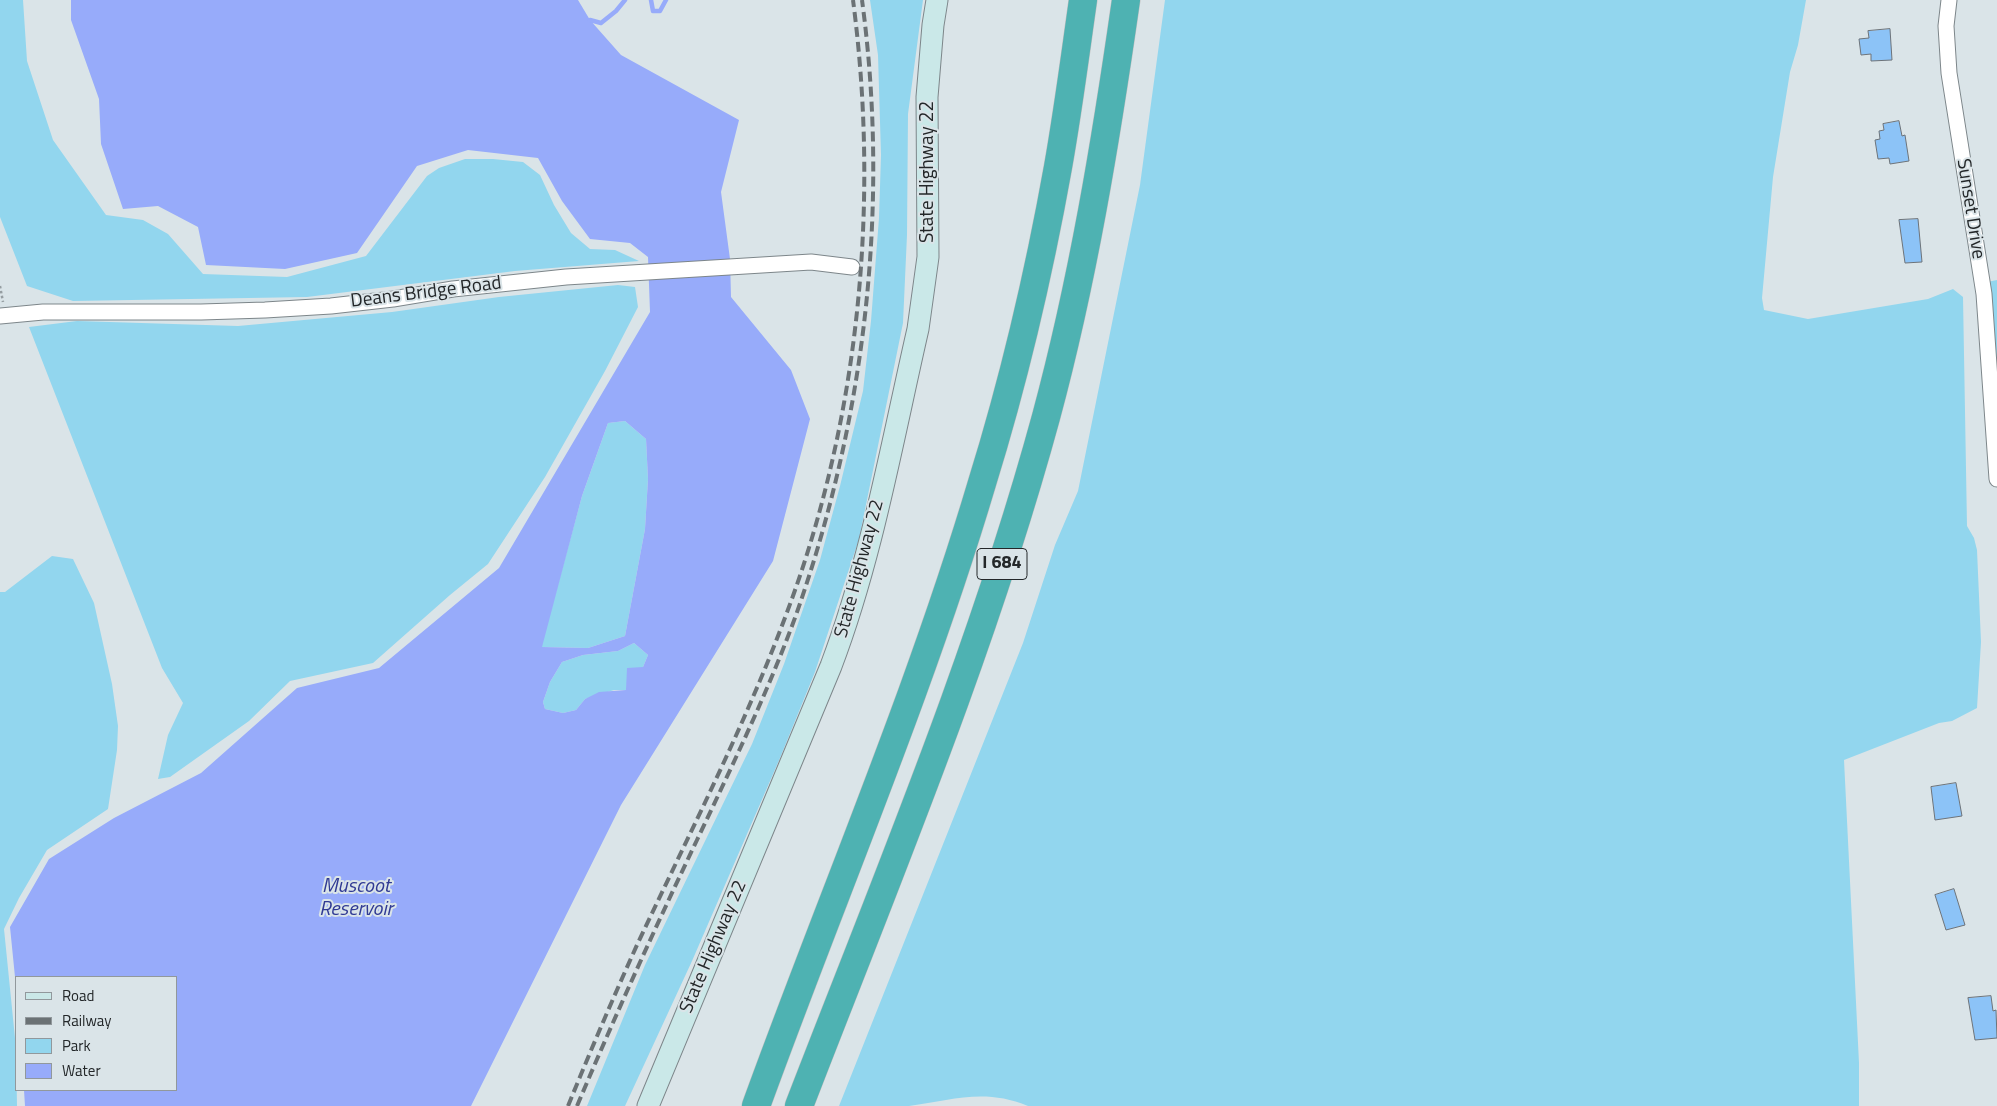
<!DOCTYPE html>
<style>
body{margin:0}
#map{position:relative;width:1997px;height:1106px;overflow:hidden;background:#dae4e8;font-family:"Titillium Web",sans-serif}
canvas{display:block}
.legend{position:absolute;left:15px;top:976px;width:162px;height:115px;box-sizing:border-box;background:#dae4e8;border:1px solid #91989c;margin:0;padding:6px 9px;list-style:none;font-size:15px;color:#232729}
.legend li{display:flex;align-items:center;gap:10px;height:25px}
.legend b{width:25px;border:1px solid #91989c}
</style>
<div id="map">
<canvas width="1997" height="1106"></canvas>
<ul class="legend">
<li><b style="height:6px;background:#cae8e8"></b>Road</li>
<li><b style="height:6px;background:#6b7275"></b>Railway</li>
<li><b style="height:14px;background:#92d6ee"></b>Park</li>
<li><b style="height:14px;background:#97abfa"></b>Water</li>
</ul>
</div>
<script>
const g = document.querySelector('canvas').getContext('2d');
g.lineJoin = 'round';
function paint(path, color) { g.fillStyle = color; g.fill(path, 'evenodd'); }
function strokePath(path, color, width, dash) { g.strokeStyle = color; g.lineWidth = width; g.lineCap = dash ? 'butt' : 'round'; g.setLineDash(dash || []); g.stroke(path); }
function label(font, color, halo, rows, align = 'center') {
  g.font = font + ' "Titillium Web",sans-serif'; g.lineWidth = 4; g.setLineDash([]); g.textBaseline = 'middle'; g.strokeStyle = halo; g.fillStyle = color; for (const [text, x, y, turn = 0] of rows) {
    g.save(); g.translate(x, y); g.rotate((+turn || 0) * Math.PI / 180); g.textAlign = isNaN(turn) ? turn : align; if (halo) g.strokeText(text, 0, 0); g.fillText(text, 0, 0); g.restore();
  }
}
const green = new Path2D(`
 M0,0h23l4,61 26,79 53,75 37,5 25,14 35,40 84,3 79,-21 61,-80 12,-8 26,-9h28l30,3 17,13 14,30 17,28 19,16 25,1 24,11 -124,10 -208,26 -234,4 -46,-15 -27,-69z
 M870,0h53l-15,114 -1,121 -4,88 -44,216 -44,133 -35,86 -88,203 -67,145h-38l58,-141 107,-221 32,-80 36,-104 20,-74 23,-95 8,-70 8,-103 2,-63 -3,-100z
 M1165,0h641l-8,45 -8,27 -17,105 -11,121 2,12 44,9 120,-20 25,-10 10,8 4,229 7,12 3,12 4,92 -4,66 -25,13 -13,2 -95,37 15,303v43h-831c-43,-18 -76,-6 -119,0 -20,0 -48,0 -70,0l184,-463 32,-98 23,-54 62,-306z
 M1997,280v121l-10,-119z
 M618,285l17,2 3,20 -33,64 -60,106 -57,87 -38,31 -77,68 -83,18 -41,40 -79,56 -12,2 10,-44 15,-32 -21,-35 -133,-341 48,-6 161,5 154,-14 107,-15z
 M625,421l21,18 2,40 -3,50 -20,107 -37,12 -47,-1 41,-151 26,-73z
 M52,556l21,3 21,44 18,81 6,42 -1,24 -9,59 -61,41 -28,48 -15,31 12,119 1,58h-17v-514h5z
 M634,643l14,12 -5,12 -17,23h-12l-29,9 -9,11 -13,3 -18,-4 -2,-7 7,-20 12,-20 21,-7 35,-4z`);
const water = new Path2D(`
 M71,0h507l12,20 31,35 118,65 -18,72 9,67 1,38 60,73 19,49 -37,142 -152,244 -150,301h-446l-1,-16h152v-113h-160v10l-6,-60 39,-68 65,-41 87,-45 96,-85 82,-20 120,-100 151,-256 -2,-55 -18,-14 -40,-4 -28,-38 -24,-43 -70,-8 -51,16 -60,87 -72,16 -79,-4 -8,-38 -40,-21 -35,3 -22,-65 -2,-45 -28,-79zM625,421l21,18 2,40 -3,50 -20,107 -37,12 -46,-1 40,-151 26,-73zM634,643l14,12 -5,12 -16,1 -1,22 -27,2 -14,7 -9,11 -13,3 -18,-4 -2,-7 7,-20 12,-20 21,-7 35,-4z`);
const stream = new Path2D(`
 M651,0l2,11h7l6,-11
 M590,20l11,3 15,-12 9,-11`);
const building = new Path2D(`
 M1890,29l2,31 -21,1v-7l-10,1 -2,-16 10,-1 -1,-7z
 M1899,121l3,15 3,-1 4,26 -19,3 -1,-6 -11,1 -3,-19 5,-1 -1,-8 5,-1 -1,-6z
 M1918,219l4,43 -17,1 -6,-43z
 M1956,783l6,33 -27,4 -4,-33z
 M1954,889l11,36 -19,5 -11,-35z
 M1991,996l2,15 3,-1 1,28 -22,2 -7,-42z`);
const path = new Path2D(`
 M0,286l3,16`);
const street = new Path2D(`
 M1949,0l-3,26 3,47 35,221 13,185
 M0,316l43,-4h158l64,-2 66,-4 62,-7 60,-10 113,-12 245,-15 41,5`);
const secondary = new Path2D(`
 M648,1106l183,-440c41,-108 61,-224 87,-337l10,-72 -1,-160 6,-72 4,-25`);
const highway = new Path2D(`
 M756,1106c75,-207 163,-411 226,-623 32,-103 57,-210 76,-316 10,-56 17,-111 25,-167
 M799,1106c88,-228 183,-454 247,-689 37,-137 60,-277 80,-417`);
const rail = new Path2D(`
 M568,1106c22,-54 45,-108 69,-161 51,-109 107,-217 149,-330 73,-194 94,-410 67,-615
 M577,1106c38,-90 78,-178 120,-266 35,-74 71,-148 99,-225 69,-196 94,-408 66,-615`);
const shields = [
 [1002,564,50]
];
const shieldNames = [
 ["I 684",1002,564]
];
const streetNames = [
 ["State Highway 22",928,172,-90],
 ["Sunset Drive",1970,209,81],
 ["Deans Bridge Road",426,293,-7],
 ["State Highway 22",860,569,-75],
 ["State Highway 22",714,947,-67]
];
const waterNames = [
 ["Muscoot",356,887],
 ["Reservoir",356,910]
];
paint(green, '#92d6ee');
paint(water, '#97abfa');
strokePath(stream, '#97abfa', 4.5);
paint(building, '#8cc3f7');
strokePath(building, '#6d7379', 1);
strokePath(street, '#7d868a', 17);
strokePath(secondary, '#7d868a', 23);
strokePath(highway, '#bdbebf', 29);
strokePath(path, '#969ea2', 2.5, [2.5, 2.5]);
strokePath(street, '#fff', 15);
strokePath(secondary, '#cae8e8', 21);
strokePath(highway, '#4eb2b2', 28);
strokePath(rail, '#6b7275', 4, [10, 5]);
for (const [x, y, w] of shields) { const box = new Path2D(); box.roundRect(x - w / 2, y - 15.5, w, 31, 4); g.fillStyle = '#dae4e8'; g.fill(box); strokePath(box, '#232729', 1); }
label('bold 18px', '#232729', null, shieldNames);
label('19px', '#232729', '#dae4e8', streetNames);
label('italic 20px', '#303a94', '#dae4e8', waterNames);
</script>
